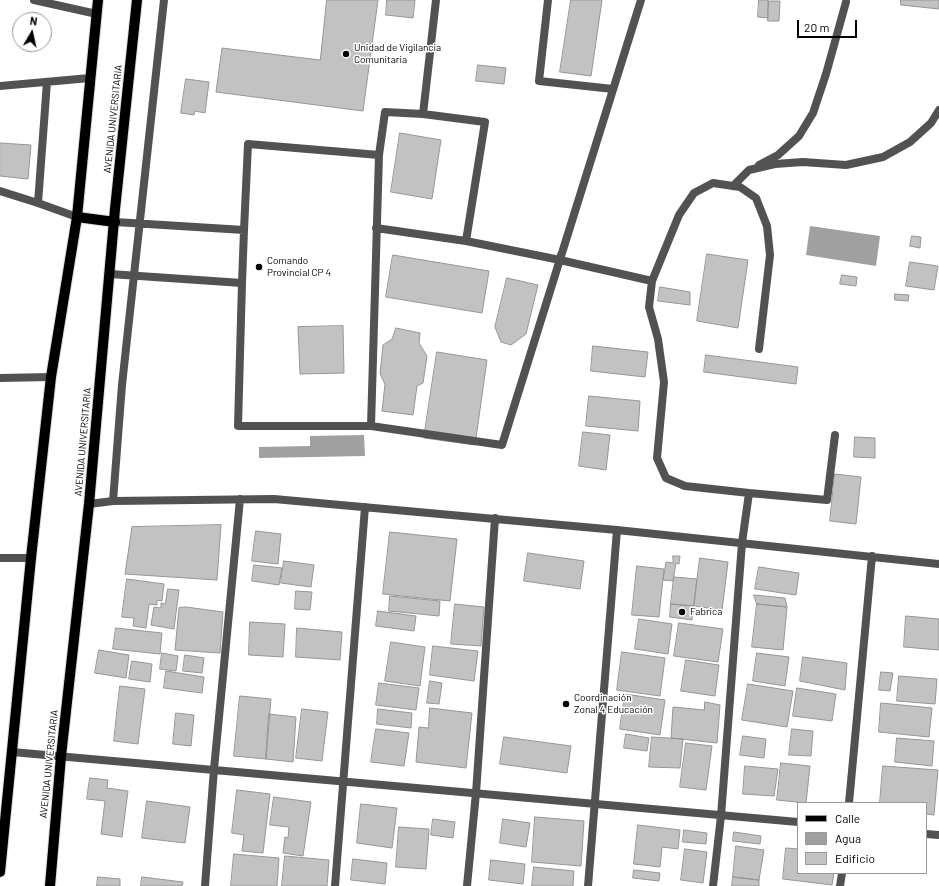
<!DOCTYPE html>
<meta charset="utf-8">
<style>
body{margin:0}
#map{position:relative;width:939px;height:886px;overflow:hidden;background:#fff;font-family:Barlow,sans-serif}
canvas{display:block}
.legend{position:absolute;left:797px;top:802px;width:130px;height:72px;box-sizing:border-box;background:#fff;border:1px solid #999;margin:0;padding:5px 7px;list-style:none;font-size:12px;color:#000}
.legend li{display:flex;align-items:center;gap:8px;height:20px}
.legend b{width:20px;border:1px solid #999}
.north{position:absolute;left:12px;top:12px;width:40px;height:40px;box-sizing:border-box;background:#fff;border:1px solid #999;border-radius:50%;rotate:9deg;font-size:11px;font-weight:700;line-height:16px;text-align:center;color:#000}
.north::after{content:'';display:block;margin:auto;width:14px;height:18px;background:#000;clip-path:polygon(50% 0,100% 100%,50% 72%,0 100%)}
.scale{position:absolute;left:797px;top:20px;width:60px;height:18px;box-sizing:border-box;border:2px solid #000;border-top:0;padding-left:5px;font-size:12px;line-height:14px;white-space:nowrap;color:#000;-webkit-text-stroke:3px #fff;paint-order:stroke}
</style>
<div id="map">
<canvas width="939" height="886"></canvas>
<ul class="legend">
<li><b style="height:5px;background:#000"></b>Calle</li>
<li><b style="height:11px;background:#a0a0a0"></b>Agua</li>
<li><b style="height:11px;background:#c2c2c2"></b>Edificio</li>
</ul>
<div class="north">N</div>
<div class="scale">20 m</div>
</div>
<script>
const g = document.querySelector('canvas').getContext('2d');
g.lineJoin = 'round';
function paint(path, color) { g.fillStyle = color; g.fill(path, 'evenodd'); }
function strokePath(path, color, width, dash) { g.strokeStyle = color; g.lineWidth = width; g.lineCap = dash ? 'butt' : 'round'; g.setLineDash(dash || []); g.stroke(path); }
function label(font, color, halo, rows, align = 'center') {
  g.font = font + ' Barlow,sans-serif'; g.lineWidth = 3; g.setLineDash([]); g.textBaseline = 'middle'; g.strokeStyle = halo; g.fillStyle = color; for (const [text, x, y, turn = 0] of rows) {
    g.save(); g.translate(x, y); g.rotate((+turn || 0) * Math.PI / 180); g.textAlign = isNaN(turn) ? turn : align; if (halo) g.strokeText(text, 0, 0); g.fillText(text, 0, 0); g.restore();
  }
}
const water = new Path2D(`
 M810,226l70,10 -4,30 -70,-11z
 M364,435l1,21 -106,2v-11l51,-1v-10z`);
const building = new Path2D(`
 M327,0h51l-15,111 -147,-19 6,-44 98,12z
 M387,0h28l-2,18 -27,-3z
 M571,0h31l-11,76 -31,-4z
 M759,0h9v18l-10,-1z
 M901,0h38v9l-38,-4z
 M769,1h11l-1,20h-11z
 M478,65l28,3 -2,16 -28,-3z
 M186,79l23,3 -4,31 -10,-2 -1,4 -13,-2z
 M400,133l41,7 -9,59 -41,-7z
 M0,143l31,2 -3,34 -28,-3z
 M912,236l9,1 -1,11 -10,-2z
 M707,254l41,6 -10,68 -41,-7z
 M393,255l96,16 -7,42 -96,-16z
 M910,262l28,4 -4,24 -28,-4z
 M842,275l15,2 -1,9 -16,-2z
 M507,278l31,7 -12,49 -15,11 -10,-3 -6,-15z
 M660,287l30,5v13l-32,-4z
 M895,294l14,1 -1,6 -13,-1z
 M343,326l1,47 -44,1 -2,-47z
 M396,328l24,5 -1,10 8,13 -4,27 -6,3 -4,29 -31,-4 3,-27 -5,-10 3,-29 9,-6z
 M593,346l55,6 -3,25 -54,-6z
 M437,352l50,8 -12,85 -51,-7z
 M706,355l92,12 -2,17 -92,-12z
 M589,396l51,5 -2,30 -52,-5z
 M583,432l27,3 -4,35 -27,-4z
 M855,437l20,1v20l-21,-1z
 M835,474l26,3 -5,47 -26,-3z
 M221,525l-4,55 -92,-6 7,-47z
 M256,531l25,3 -3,30 -26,-3z
 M390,532l67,7 -7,62 -67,-7z
 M528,553l56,8 -4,28 -56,-8z
 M673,556h7l-1,8 -3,-1 -3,18 -10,-1 3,-18 7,1z
 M700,558l28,4 -6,48 -28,-4z
 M284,561l30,4 -3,22 -30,-4z
 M254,565l28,3 -3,17 -27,-4z
 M637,566l27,3 -5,48 -27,-2z
 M759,567l40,6 -3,22 -41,-6z
 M674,577l23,2 -3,27 -23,-2z
 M127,579l37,5 -2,17 -5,-1v5l-8,-1 -3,24 -13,-2 1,-8 -12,-1z
 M168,589l11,1 -5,39 -23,-4 3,-18 7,1v-5l4,1z
 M296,591l16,1 -2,18 -15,-1z
 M754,595l31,3 2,9 -30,-3z
 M390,596l50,5 -1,15 -50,-5z
 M455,604l29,3 -3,39 -30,-2z
 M671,604l23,2 -2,14 -22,-3z
 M757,604l30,3 -4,43 -31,-3z
 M186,607l37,5 -3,41 -45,-3 4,-42z
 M378,611l38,5 -2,15 -38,-5z
 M906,616l33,3v31l-35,-3z
 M639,619l33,5 -4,30 -33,-5z
 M250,622l35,2 -2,33 -34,-2z
 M679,623l44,6 -5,33 -44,-6z
 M116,628l46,5 -2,21 -47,-5z
 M297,628l45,4 -2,28 -44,-3z
 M391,642l34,5 -5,39 -35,-5z
 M433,646l45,5 -4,30 -44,-6z
 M99,650l30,5 -3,23 -31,-5z
 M622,652l43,6 -5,38 -43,-6z
 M162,653l16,3 -2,15 -16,-2z
 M757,653l32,4 -4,29 -32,-5z
 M185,655l19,3 -2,15 -19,-2z
 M803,657l44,6 -2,27 -45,-9z
 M686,660l33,5 -4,31 -34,-5z
 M132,661l20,3 -2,18 -21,-3z
 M166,671l38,6 -2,16 -38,-5z
 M881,672l12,1 -3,18 -11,-1z
 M899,676l38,3 -2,25 -38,-3z
 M430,681l12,2 -3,21 -12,-1z
 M379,683l40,5 -3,22 -40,-5z
 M748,684l45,7 -6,36 -45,-7z
 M120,686l25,3 -7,55 -24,-3z
 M797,688l39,6 -4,27 -39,-5z
 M625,694l40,6 -5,35 -40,-6z
 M240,696l31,3 -5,60 -32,-3z
 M705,702l15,3 -3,38 -46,-5 2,-31 31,3z
 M881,703l51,5 -3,29 -50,-5z
 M430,708l42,5 -6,55 -50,-6 3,-35 9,1z
 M302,709l26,3 -6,49 -26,-3z
 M378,709l34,4 -1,15 -34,-4z
 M176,713l18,2 -3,31 -18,-2z
 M269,714l27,3 -3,45 -27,-3z
 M376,729l33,4 -5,33 -33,-4z
 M792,729l21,2 -2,25 -22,-1z
 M626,734l23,4 -2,13 -23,-3z
 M743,736l23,3 -2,19 -24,-3z
 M504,737l67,9 -4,27 -67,-9z
 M652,737l31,2 -3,29 -31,-1z
 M897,738l37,3 -2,25 -37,-4z
 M686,743l26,3 -6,44 -26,-3z
 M781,763l29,3 -4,37 -29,-3z
 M745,766l33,3 -4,27 -31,-2z
 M883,766l55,4 -4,45 -8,-1v-11h-46z
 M90,778l18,2 -1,8 21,3 -6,46 -21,-3 4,-33 -18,-2z
 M237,790l33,4 -7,59 -21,-2 2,-16 -12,-2z
 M274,797l37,5 -8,54 -20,-3 2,-16 3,1 1,-11 -19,-2z
 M147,801l43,6 -5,36 -43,-5z
 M361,804l36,4 -5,40 -35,-5z
 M535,817l49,4 -3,45 -49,-4z
 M433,819l22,3 -2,16 -22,-3z
 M503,819l27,4 -4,24 -26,-4z
 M638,825l42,5 -2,19 -16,-2 -2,20 -26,-3z
 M399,827l30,2 -3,40 -30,-2z
 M684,830l23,3 -1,11 -23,-2z
 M734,832l27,4 -1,8 -27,-3z
 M736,846l28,4 -5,30 -26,-3z
 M786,848l12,1v24h36l-2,12 -49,-6z
 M685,849l22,3 -4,31 -22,-3z
 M234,854l45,4 -2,28h-46z
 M285,856l44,4 -2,26h-45z
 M353,859l34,4 -2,21 -34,-4z
 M491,860l34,4 -2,20 -34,-4z
 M534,867l40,4 -1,15h-41z
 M634,870l26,3 -1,8 -26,-3z
 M98,877l22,2v7h-23z
 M142,877l41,5 -1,4h-41z
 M733,877l26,3v6h-27z`);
const lane = new Path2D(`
 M548,0l-9,81 74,8
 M0,86l90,-8
 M423,114l62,8 -19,119
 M379,155l6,-43 38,2 13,-114
 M759,165l19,-10 21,-19 14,-23 13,-39 20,-72
 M733,186l16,-16 26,-6 28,-2 43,3 37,-8 27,-15 21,-19 8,-13
 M0,191l38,12 39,14
 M38,203l9,-121
 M115,222l129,8 4,-86 131,11 -8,271
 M376,228l90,13 94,19 1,-5
 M560,260l92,21
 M110,274l132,9 -4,143h133l131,19 139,-445
 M242,283l2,-53
 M759,349l11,-94 -3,-29 -11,-28 -16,-11 -27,-4 -19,10 -15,22 -27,66 -3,26 9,32 6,43 -7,76 9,20 19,8 64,7 78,7 8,-65
 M113,501l9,-116 42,-385
 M742,543l7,-50`);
const street = new Path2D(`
 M34,0l63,14
 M0,378l51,-1
 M89,504l24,-3 161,-2 343,31 322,34
 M0,558h31
 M12,752l786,70
 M849,803l23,-247
 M926,834l13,1
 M205,886l9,-117 26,-270
 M335,886l30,-379
 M467,886l9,-93 19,-275
 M588,886l29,-356
 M713,886l8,-70 21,-273
 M840,886l2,-13`);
const primary = new Path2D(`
 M77,217l38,5
 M0,872l31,-314 20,-181 26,-160 21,-217
 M50,886l11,-130 28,-252 26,-295 22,-209`);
const markers = [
 [346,54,4,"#000"],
 [259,267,4,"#000"],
 [682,612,4,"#000"],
 [566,704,4,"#000"]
];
const poiNames = [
 ["Unidad de Vigilancia",354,48],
 ["Comunitaria",354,60],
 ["Comando",267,261],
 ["Provincial CP 4",267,273],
 ["Fabrica",690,612],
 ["Coordinación",574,698],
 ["Zonal 4 Educación",574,710]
];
const streetNames = [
 ["AVENIDA UNIVERSITARIA",113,119,-84],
 ["AVENIDA UNIVERSITARIA",83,442,-85],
 ["AVENIDA UNIVERSITARIA",49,764,-84]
];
paint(water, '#a0a0a0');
paint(building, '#c2c2c2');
strokePath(building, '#969696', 1);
strokePath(primary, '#dbdbdb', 12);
strokePath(lane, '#525252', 8);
strokePath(street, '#525252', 8);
strokePath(primary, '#000', 10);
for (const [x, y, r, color] of markers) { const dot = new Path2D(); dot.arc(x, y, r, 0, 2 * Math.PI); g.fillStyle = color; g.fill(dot); strokePath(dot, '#fff', 1.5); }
label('10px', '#000', '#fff', poiNames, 'left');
label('10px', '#000', '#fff', streetNames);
</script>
